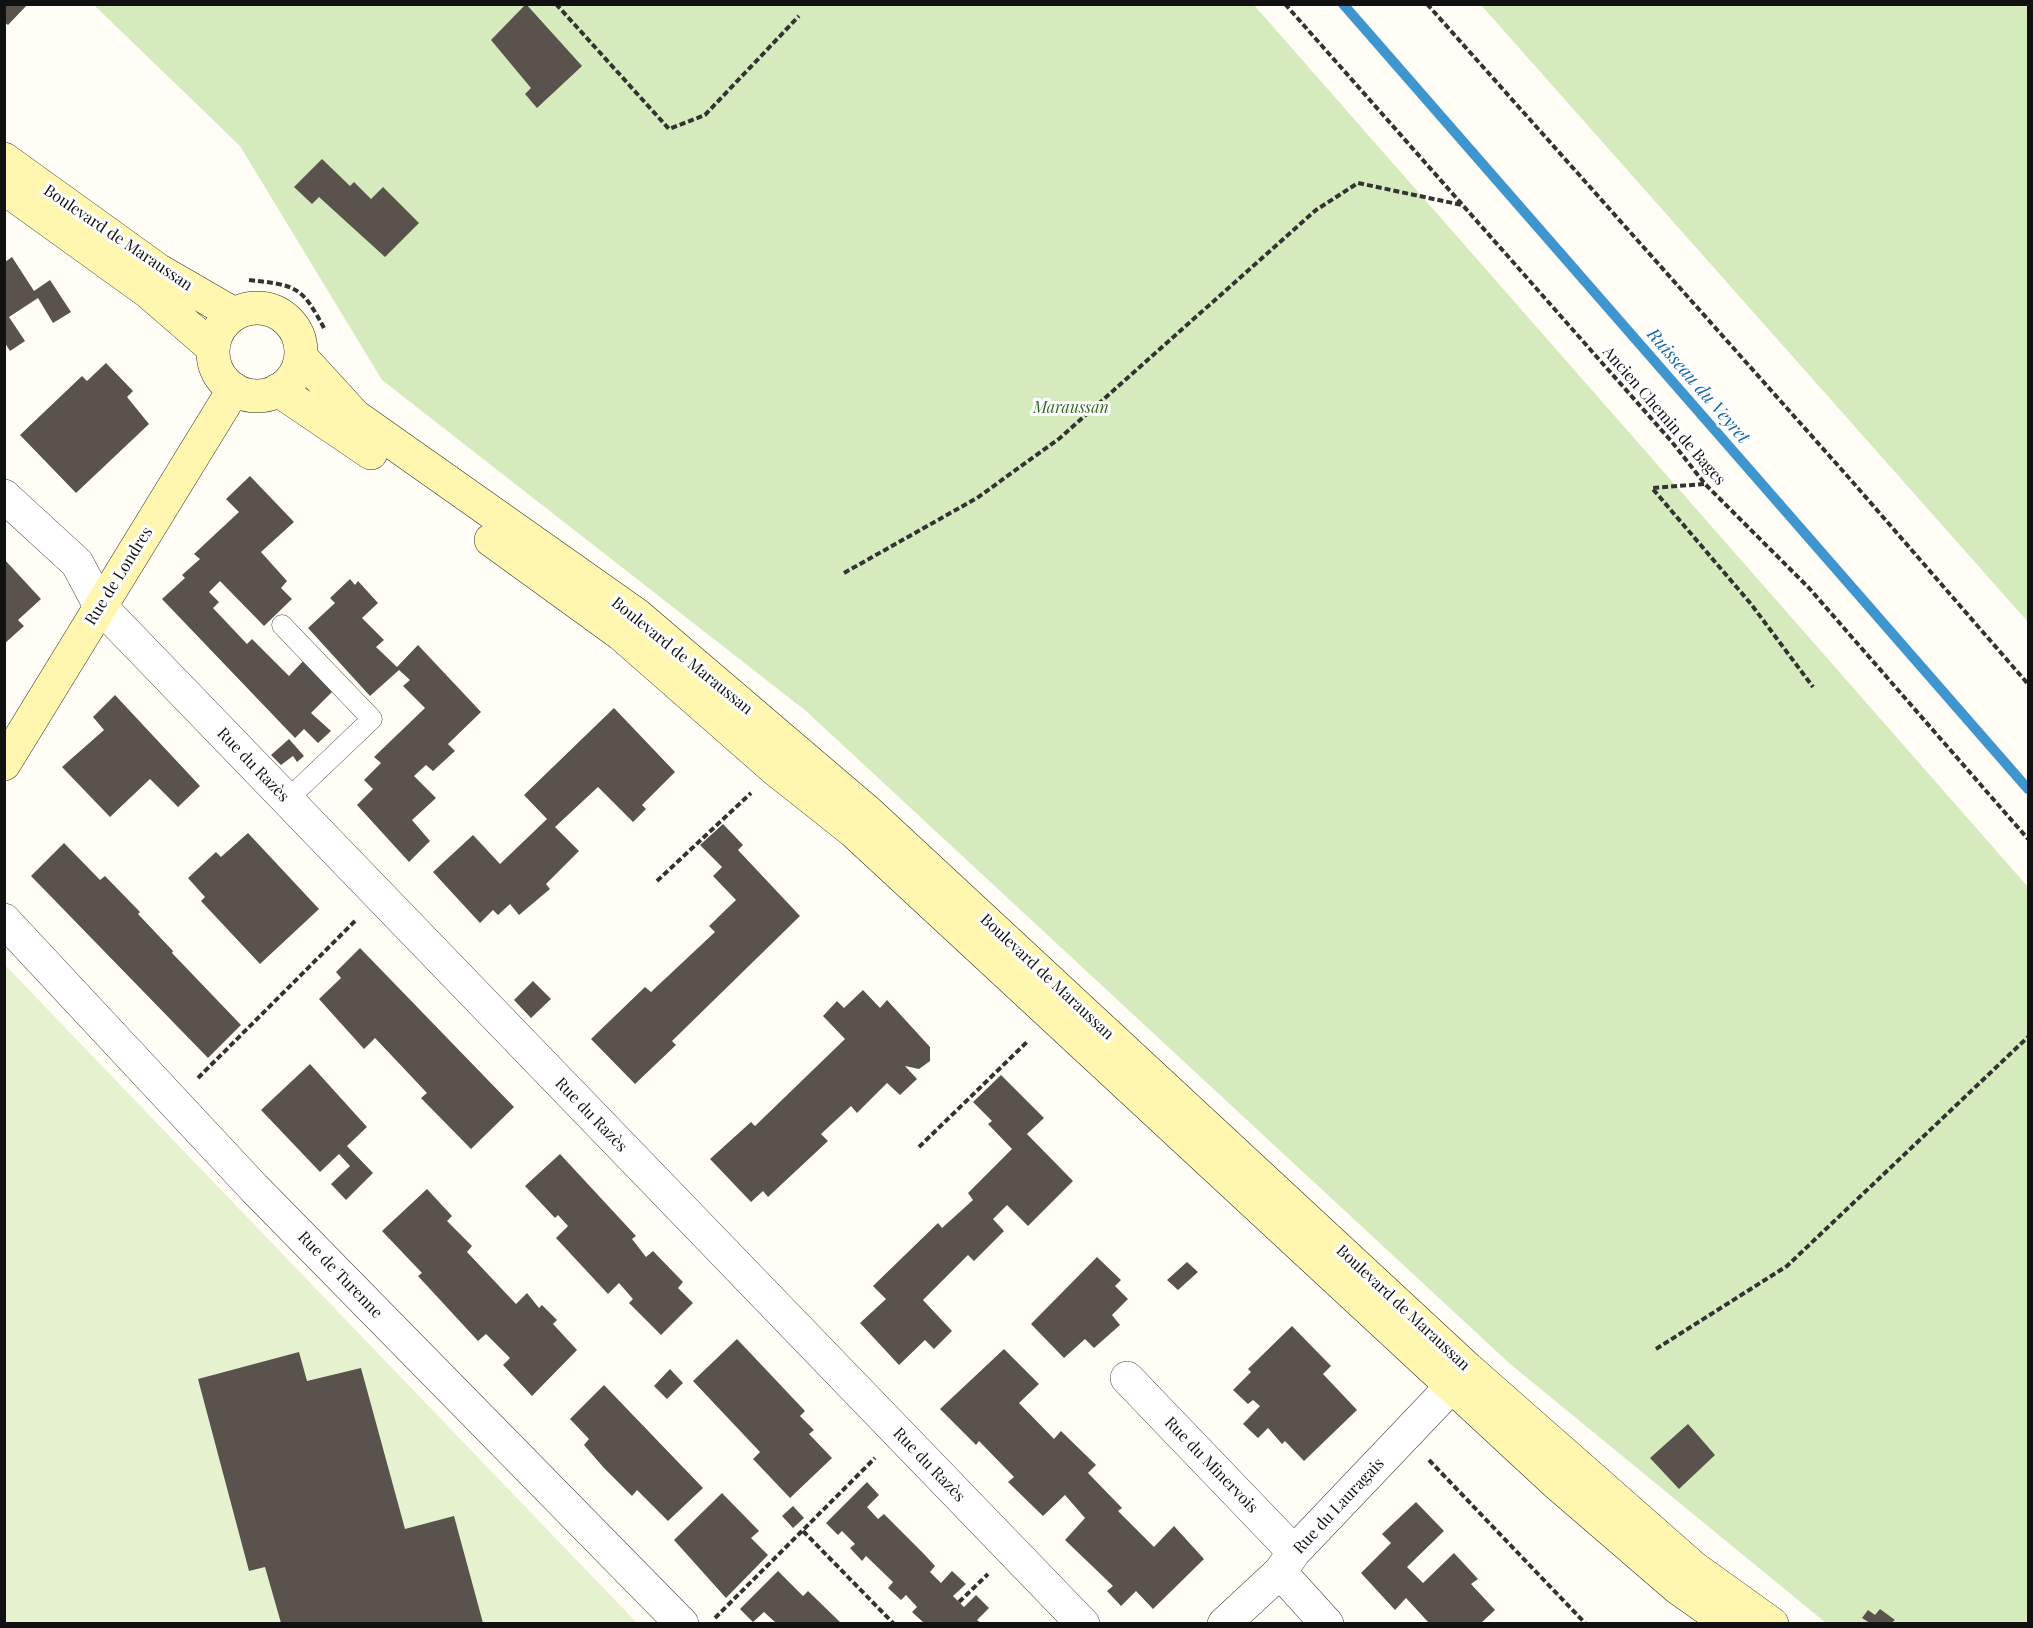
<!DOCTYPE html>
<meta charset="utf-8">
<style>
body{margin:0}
#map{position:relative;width:2033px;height:1628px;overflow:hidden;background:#fffdf5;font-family:"Playfair Display",serif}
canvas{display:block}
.frame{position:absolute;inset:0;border:6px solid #111;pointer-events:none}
</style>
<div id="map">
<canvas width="2033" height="1628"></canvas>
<div class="frame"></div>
</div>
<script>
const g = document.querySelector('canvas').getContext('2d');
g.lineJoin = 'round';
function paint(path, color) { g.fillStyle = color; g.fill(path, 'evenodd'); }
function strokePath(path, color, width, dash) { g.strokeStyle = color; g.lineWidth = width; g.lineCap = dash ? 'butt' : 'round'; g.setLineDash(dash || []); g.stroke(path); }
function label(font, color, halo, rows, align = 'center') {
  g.font = font + ' "Playfair Display",serif'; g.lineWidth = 6; g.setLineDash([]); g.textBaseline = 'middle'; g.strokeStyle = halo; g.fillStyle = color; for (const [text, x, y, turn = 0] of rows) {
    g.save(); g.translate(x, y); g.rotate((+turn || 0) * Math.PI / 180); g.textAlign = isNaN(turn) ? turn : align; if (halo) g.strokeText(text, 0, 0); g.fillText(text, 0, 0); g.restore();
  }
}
const green = new Path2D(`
 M94,5h1160l774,882v736h-202l-317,-260 -703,-652 -424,-331 -142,-234z
 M1481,5h547v617z`);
const pitch = new Path2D(`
 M5,965l632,658h-632z`);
const stream = new Path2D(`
 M1343,4l685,785`);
const building = new Path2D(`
 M4,4h24l-20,21 -4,-3z
 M526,4l56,62 -45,42 -12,-14 6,-6 -40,-48z
 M322,159l28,27 4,-4 17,17 12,-12 36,36 -34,34 -66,-60 -7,7 -18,-17z
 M12,257l22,34 16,-11 21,32 -18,11 -15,-25 -29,19 16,24 -15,10 -5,-8v-81z
 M106,363l27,28 -6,6 22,27 -73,69 -56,-58 62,-59 5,5z
 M250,476l44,46 -33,30 26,29 -6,7 11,11 -28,27 -44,-45 -11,11 10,10 -6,6 34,36 5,-5 37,37 16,-17 29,31 -23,23 20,18 -13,12 -14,-14 -9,9 -133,-139 23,-21 -3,-3 18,-16 -6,-5 45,-42 -13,-13z
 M4,559l37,40 -23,21 6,6 -20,18z
 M350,579l5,6 3,-4 20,22 -16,15 22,22 -8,7 21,20 21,-22 63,67 -33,32 7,7 -22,20 -7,-6 -12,11 22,22 -24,22 18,21 -21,21 -52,-57 16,-16 -9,-9 17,-17 -7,-6 51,-49 -22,-22 7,-6 -11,-10 -29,26 -62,-68 27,-25 -5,-5z
 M115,695l85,91 -22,21 -28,-28 -40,38 -48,-50 42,-37 -11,-13z
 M614,708l61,64 -33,33 4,4 -13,13 -35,-35 -43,40 24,24 -33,33 4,5 -31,26 -9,-11 -12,11 -5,-5 -13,13 -47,-51 40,-37 27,29 47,-45 -23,-24z
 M289,739l15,17 -7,6 -4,-6 -12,9 -10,-10z
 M723,824l20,21 -5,5 62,66 -128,125 4,4 -41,39 -44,-45 54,-52 6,5 64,-60 -6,-6 27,-26 -23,-24 9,-9 -22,-22z
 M248,833l71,76 -59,55 -59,-63 4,-4 -17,-19 28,-26 5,5z
 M64,843l36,37 5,-4 35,36 -2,2 35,37 -1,2 69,72 -33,33 -177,-182z
 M360,948l154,159 -43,42 -50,-51 6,-5 -52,-55 -11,11 -45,-50 22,-21 -5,-6z
 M533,981l18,18 -20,19 -17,-18z
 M863,990l17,18 7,-8 43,47v14l-11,8 -14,-3 12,13 -17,16 -13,-12 -30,30 -6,-7 -30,28 7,7 -60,56 -5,-6 -12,11 -41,-43 41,-37 4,4 90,-87 -22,-23 14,-15 7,7z
 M310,1064l57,63 -20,19 26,27 -27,27 -15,-16 19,-18 -11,-12 -19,18 -59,-62z
 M1001,1075l43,43 -17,16 46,47 -45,45 -21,-21 -14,14 11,12 -30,30 -6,-6 -45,45 29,31 -18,18 -9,-9 -26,25 -39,-42 26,-24 -13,-13 65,-63 4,5 31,-28 -5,-7 44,-44 -24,-25 4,-3 -19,-19z
 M560,1154l76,82 -4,3 14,18 7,-6 30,31 -5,6 15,15 -32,32 -32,-32 4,-4 -14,-16 -11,11 -52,-56 12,-12 -10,-11 -3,3 -30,-32z
 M427,1189l25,27 -5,5 25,25 -5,6 49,52 11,-11 12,15 3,-3 15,15 -4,4 24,26 -45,46 -29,-31 7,-7 -24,-24 -8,7 -60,-65 4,-3 -40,-42z
 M1097,1257l24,23 -6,6 13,13 -16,16 8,10 -26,23 -9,-9 -21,19 -33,-34z
 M1187,1262l11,10 -20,18 -11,-10z
 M1292,1326l39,40 -8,8 34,36 -53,51 -19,-20 -3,3 -14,-16 -10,10 -15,-14 17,-18 -7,-6 -5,4 -15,-14 18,-18 -3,-3z
 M737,1339l68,72 -5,5 14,14 -5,4 23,24 -42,40 -37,-39 7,-7 -67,-71z
 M1004,1349l35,35 -20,19 35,36 7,-8 35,34 -8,8 34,35 -4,3 36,36 20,-21 30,33 -51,50 -17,-18 -15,15 -14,-15 6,-5 -48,-46 20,-22 -20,-23 -22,21 -35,-34 6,-5 -35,-36 -3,4 -36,-36z
 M299,1352l8,29 54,-13 44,161 49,-13 29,107h-202l-16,-56 -16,4 -51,-192z
 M670,1369l13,14 -16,16 -13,-13z
 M604,1385l99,103 -35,33 -31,-31 -5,6 -28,-28 -20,-23 5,-6 -19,-20z
 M1688,1424l27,31 -36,34 -29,-31z
 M867,1482l12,13 -12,12 11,12 6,-5 39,39 12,13 -5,6 11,11 11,-12 14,13 -13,12 11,11 12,-12 13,13 -12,12 4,3h-57l-12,-11 5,-5 -11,-12 -5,5 -13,-12 5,-6 -27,-26 -4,5 -12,-13 5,-4 -13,-13 -4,4 -12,-12z
 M722,1493l37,38 -8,7 17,17 -42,43 -52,-58z
 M1416,1502l28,29 -37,36 16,16 31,-30 24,26 -7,5 24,26 -14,13h-52l-23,-25 -11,12 -34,-37 30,-30 -9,-9z
 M793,1506l11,12 -11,10 -11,-12z
 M778,1571l25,25 5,-5 33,32h-65l-12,-11 -11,10 -13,-13z
 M1880,1609l15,11 -4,3h-21l-8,-5 6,-8 7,5z`);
const path = new Path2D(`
 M556,4l113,125 36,-14 94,-99
 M1285,4l387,438 33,42 104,104 219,251
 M1427,4l423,475 178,205
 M249,280c48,5 53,7 75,48
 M1704,484l-52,4 99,116 62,83
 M844,573l133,-75 83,-60 256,-228 42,-27 104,22
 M657,881l94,-88
 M198,1078l158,-158
 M919,1147l109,-106
 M1656,1349l131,-83 241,-229
 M1429,1460l157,164
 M803,1531l91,93
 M959,1602l29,-28
 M715,1618l160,-160`);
const lane = new Path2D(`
 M282,625l90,94 -85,81`);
const street = new Path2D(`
 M4,496l73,67 23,43 983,1018
 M4,920l250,268 428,436
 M1127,1378l167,174
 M1280,1572l47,52
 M1224,1624l56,-52 14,-20 157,-165`);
const secondary = new Path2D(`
 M4,159l154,111 76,44
 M4,188l143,103 66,57
 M213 352a44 44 0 1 1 88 0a44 44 0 1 1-88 0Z
 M301,357l54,59 282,199 232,198 599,556 226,199 78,56
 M278,390l93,63
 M491,540l131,95 154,135 77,61 702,651 123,106 51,36
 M4,764l230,-375`);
const streetNames = [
 ["Boulevard de Maraussan",118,238,34],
 ["Ancien Chemin de Bages",1664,416,49],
 ["Rue de Londres",119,576,-58],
 ["Boulevard de Maraussan",682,656,39],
 ["Rue du Razès",253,765,46],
 ["Boulevard de Maraussan",1047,977,43],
 ["Rue du Razès",591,1115,46],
 ["Rue de Turenne",340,1275,46],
 ["Boulevard de Maraussan",1403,1308,43],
 ["Rue du Razès",929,1465,46],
 ["Rue du Minervois",1211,1465,46],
 ["Rue du Lauragais",1339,1506,-47]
];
const parkNames = [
 ["Maraussan",1071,408]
];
const waterNames = [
 ["Ruisseau du Veyret",1698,386,49]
];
paint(green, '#d5ebbd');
paint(pitch, '#e6f2cf');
strokePath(stream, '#3f96cf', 10);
paint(building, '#5a524d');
strokePath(lane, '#444', 21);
strokePath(street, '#444', 34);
strokePath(secondary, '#333', 34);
strokePath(path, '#333', 4, [6, 3]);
strokePath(lane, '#fff', 20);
strokePath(street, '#fff', 33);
strokePath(secondary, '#fff6b0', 33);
label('16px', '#111', '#fff', streetNames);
label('italic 16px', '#2f6b1f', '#fff', parkNames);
label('italic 18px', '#1768a6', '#fff', waterNames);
</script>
